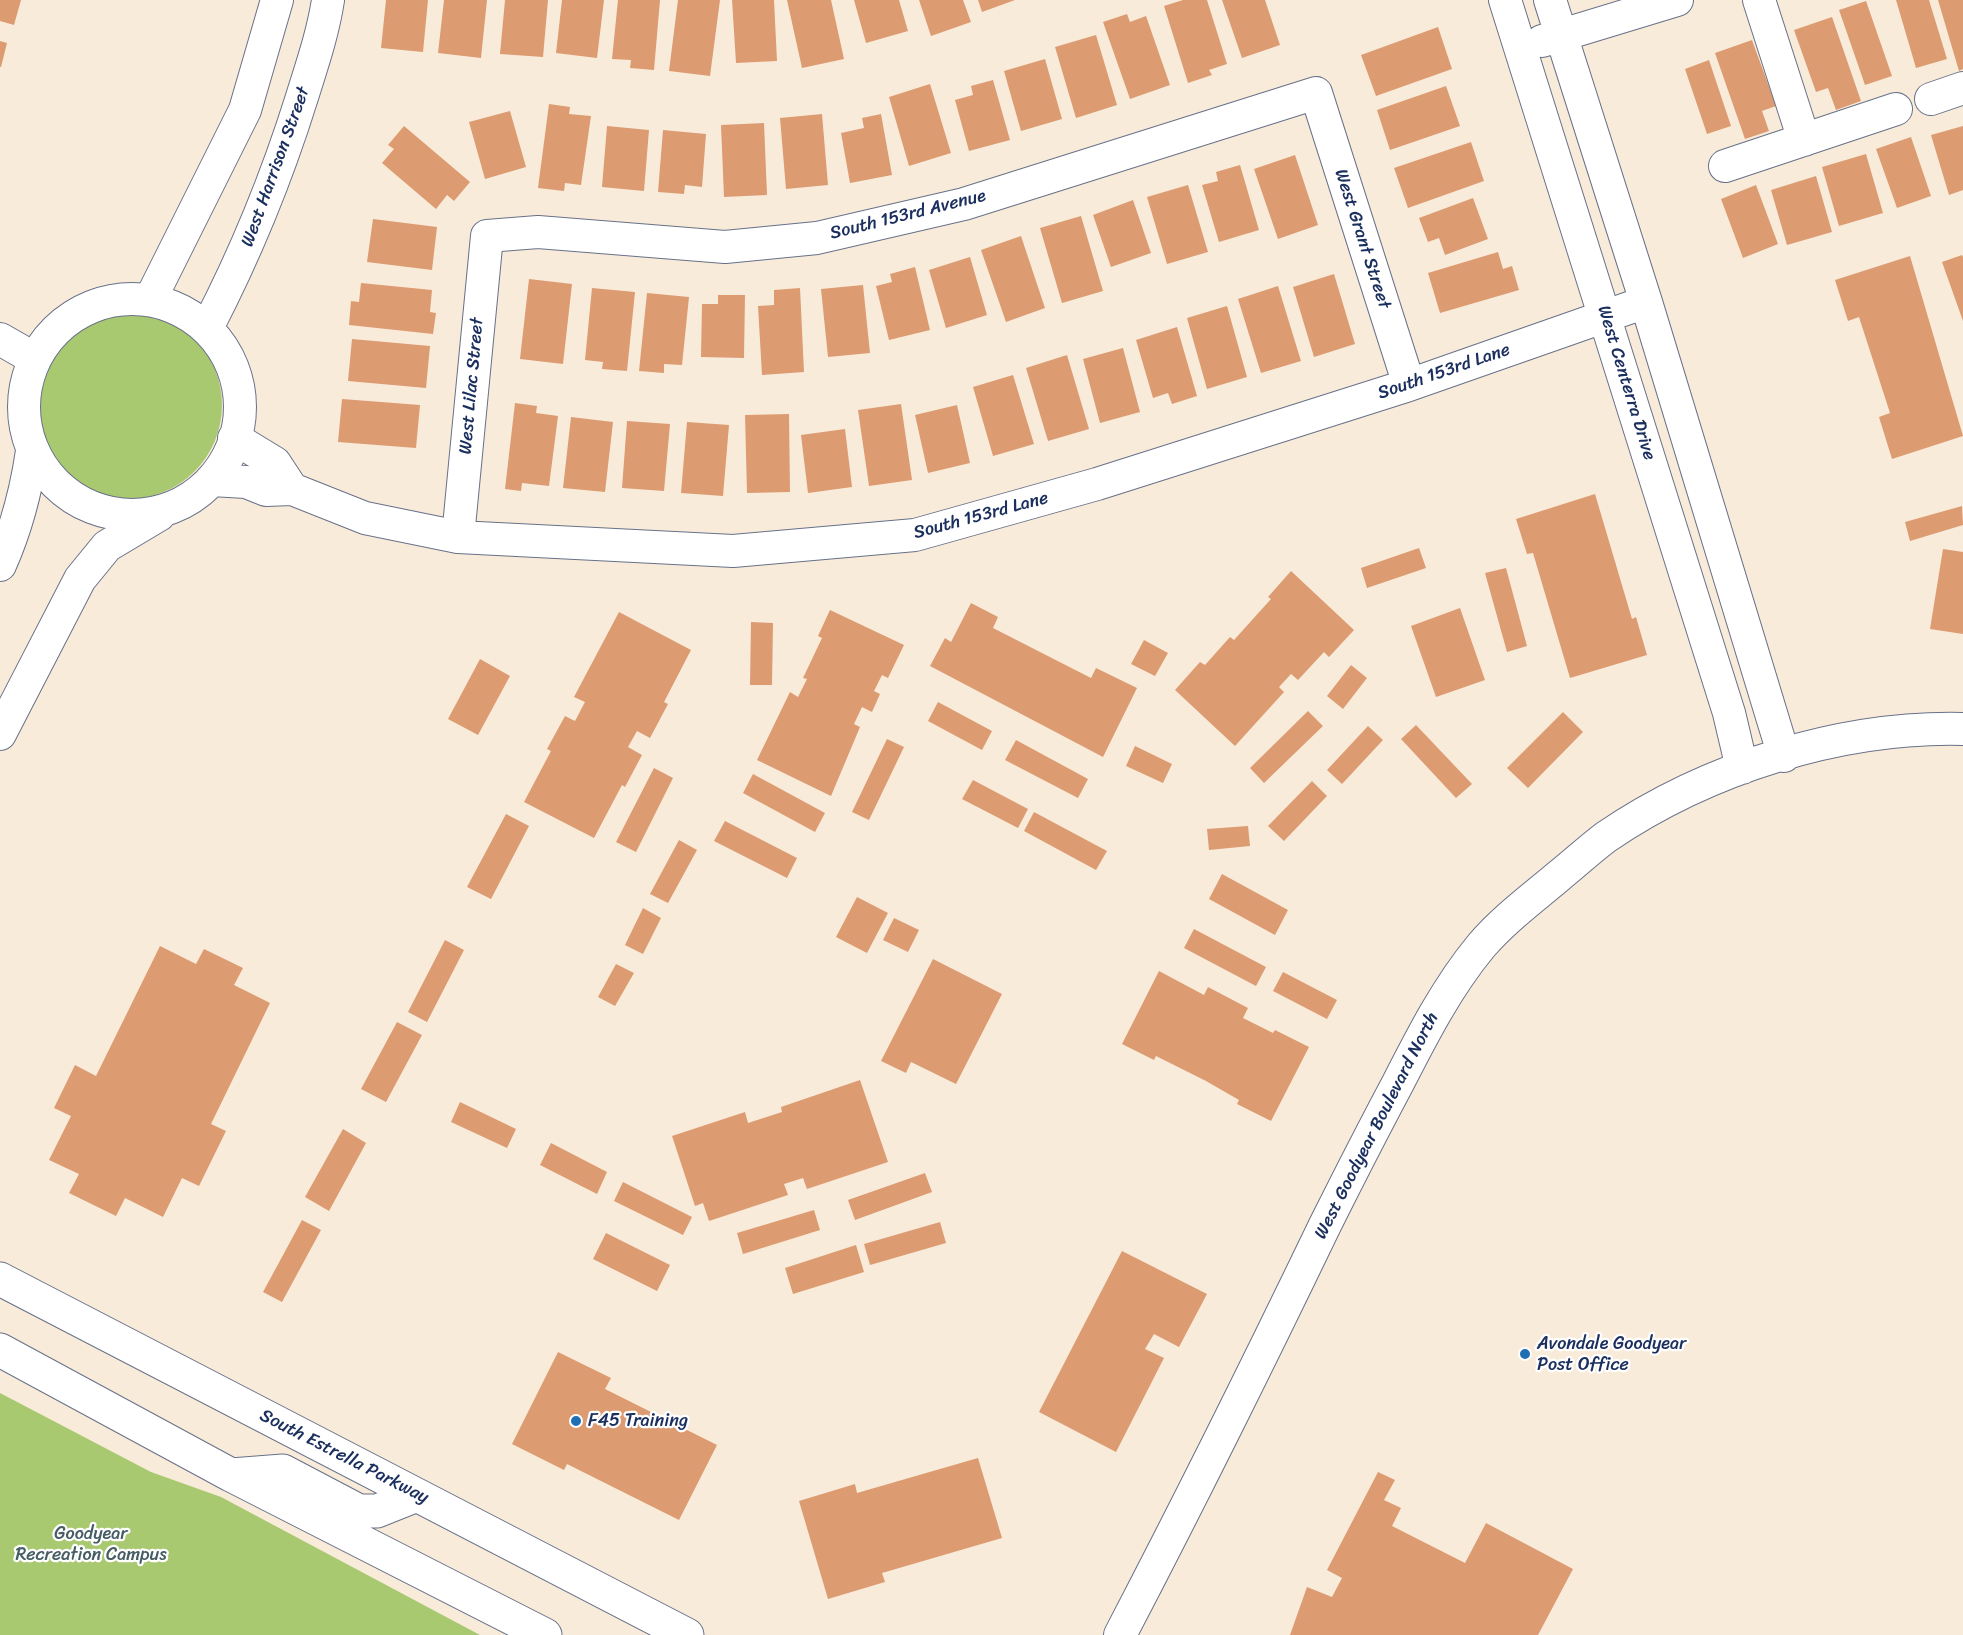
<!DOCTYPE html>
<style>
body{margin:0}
canvas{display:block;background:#f8ebd9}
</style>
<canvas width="1963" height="1635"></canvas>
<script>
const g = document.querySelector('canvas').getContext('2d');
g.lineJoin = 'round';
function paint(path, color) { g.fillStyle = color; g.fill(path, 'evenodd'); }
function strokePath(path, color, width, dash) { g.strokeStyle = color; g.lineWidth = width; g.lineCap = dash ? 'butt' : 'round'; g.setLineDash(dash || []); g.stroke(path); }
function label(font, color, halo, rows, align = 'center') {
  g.font = font + ' Sriracha,sans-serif'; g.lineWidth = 4.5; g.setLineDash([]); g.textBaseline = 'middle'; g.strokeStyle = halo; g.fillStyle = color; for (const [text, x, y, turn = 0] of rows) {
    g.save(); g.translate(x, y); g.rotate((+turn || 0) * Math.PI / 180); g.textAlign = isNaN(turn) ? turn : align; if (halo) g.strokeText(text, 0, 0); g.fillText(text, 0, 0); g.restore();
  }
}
const green = new Path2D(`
 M34 405a94 94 0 1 1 188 0a94 94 0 1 1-188 0Z
 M0,1393l151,79 70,25 259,138h-480z`);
const building = new Path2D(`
 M0,0h21l-7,25 -14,-4z
 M386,0h42l-5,52 -42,-4z
 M444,0h43l-6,58 -43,-5z
 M505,0h43l-5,57 -43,-3z
 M562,0h42l-7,58 -41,-5z
 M618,0h42l-6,70 -24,-2 1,-8 -19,-1z
 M678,0h42l-10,76 -41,-5z
 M732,0h42l3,61 -41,2z
 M787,0h44l13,59 -42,9z
 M854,0h45l9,31 -42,12z
 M919,0h44l8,22 -40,14z
 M978,0h37l-33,12z
 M1183,0h24l20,64 -18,6 3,5 -24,8 -24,-77z
 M1222,0h43l15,45 -38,13z
 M1896,0h33l18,59 -31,9z
 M1938,0h25v69l-4,2z
 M1866,1l26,75 -27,9 -26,-75z
 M1127,14l3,8 16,-6 24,69 -40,14 -27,-77z
 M1832,17l29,84 -25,9 -8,-22 -12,4 -22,-62z
 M1438,27l14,42 -76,27 -15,-41z
 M1096,35l21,70 -41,13 -21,-71z
 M1752,40l24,66 -14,5 7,20 -24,8 -30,-86z
 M0,41l7,2 -6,24h-1z
 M1045,59l17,60 -41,12 -17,-60z
 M1709,60l22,66 -24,8 -22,-65z
 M993,80l17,60 -41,11 -14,-51 18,-5 -2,-9z
 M930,84l21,69 -42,13 -20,-69z
 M1446,86l14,40 -70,24 -13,-40z
 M549,104l21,3 -1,7 22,2 -10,69 -16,-2 -1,8 -26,-3z
 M510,111l16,56 -41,12 -16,-57z
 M822,114l6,71 -42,4 -6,-71z
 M881,114l11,61 -42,8 -9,-50 23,-5 -2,-10z
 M764,123l3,72 -43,2 -3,-72z
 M404,126l66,56 -16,19 -7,-6 -11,14 -54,-46 12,-14 -6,-4z
 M607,126l42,4 -5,61 -42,-4z
 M1963,126v64l-14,5 -18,-60z
 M663,130l43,4 -4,53 -17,-2 -1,9 -26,-2z
 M1911,137l20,59 -34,12 -21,-59z
 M1471,142l13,39 -76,27 -14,-40z
 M1866,154l17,59 -44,13 -17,-59z
 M1295,155l23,70 -40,14 -24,-70z
 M1240,165l19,65 -40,12 -17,-57 16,-4 -2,-9z
 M1816,176l16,56 -45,13 -16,-55z
 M1188,185l20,67 -41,12 -20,-67z
 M1756,185l22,59 -35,14 -22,-59z
 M1473,198l15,41 -43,16 -6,-17 -11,4 -9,-24z
 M1133,200l18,53 -40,14 -18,-52z
 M1081,216l22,75 -41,12 -22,-75z
 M373,219l64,8 -5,43 -65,-8z
 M1021,236l24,72 -39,14 -25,-72z
 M1498,252l5,17 9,-3 7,24 -79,23 -12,-40z
 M1962,255l1,2v64l-21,-59z
 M1910,256l53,180 -71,23 -13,-42 11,-4 -31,-96 -11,4 -13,-41z
 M970,257l17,58 -41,13 -17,-58z
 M915,267l15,63 -41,10 -13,-54 16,-4 -2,-8z
 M1334,274l21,70 -41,13 -21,-70z
 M529,279l43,5 -9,80 -43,-5z
 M361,283l71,7 -2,22 6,1 -3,21 -84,-9 2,-24 8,1z
 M863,285l7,68 -42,4 -7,-68z
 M1278,286l23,75 -40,12 -23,-74z
 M592,288l43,4 -8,79 -25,-2 1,-7 -18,-2z
 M800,288l4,84 -42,3 -4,-69 16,-1v-15z
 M647,293l42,4 -7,68 -18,-1v9l-25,-2z
 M718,295h27l-1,63 -43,-1 1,-53h16z
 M1227,306l20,71 -40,12 -20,-71z
 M1177,327l20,69 -25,8 -4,-11 -15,5 -17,-58z
 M352,339l78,7 -4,42 -78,-7z
 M1123,348l17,64 -40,11 -17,-64z
 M1067,355l22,74 -41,12 -22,-73z
 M1013,375l21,69 -41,12 -20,-69z
 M342,399l78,6 -4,43 -78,-6z
 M515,403l22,3 -1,7 22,3 -9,70 -27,-3 -1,8 -16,-2z
 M901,404l11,76 -43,6 -11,-76z
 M957,405l13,58 -42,10 -13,-58z
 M789,414l1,78 -43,1 -2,-78z
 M571,417l42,5 -8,70 -42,-4z
 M627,421l43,3 -6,67 -42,-3z
 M687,422l42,3 -6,71 -42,-3z
 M845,429l7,58 -44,6 -7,-58z
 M1595,494l37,125 4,-2 11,38 -77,23 -37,-125 -6,1 -11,-35z
 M1962,506l1,19 -53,16 -5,-19z
 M1419,548l7,20 -59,20 -6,-20z
 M1943,549l20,3v82l-33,-5z
 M1506,568l21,78 -20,6 -22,-79z
 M1291,571l63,59 -25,27 -5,-5 -26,28 -7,-6 -12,13 5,5 -49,54 -60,-56 25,-28 5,3 25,-28 4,3 37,-41 -3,-2z
 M971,603l27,14 -5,11 98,50 5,-10 41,20 -34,69 -173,-91 15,-28 6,4z
 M1460,608l25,72 -49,17 -25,-71z
 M830,610l74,35 -16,33 -6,-3 -8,16 6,3 -8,18 -10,-5 -8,17 6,3 -29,69 -74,-36 33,-68 8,5 9,-18 -4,-1 19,-40 -4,-2z
 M619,612l72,38 -27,52 4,2 -18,34 -13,-7 -9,16 14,8 -17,32 -3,-2 -28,53 -70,-36 27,-51 -4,-2 18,-33 10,5 10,-19 -11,-5z
 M751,622l22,1 -1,62h-22z
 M1144,640l24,13 -13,23 -24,-12z
 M480,659l30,17 -32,59 -30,-16z
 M1351,665l16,13 -24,31 -16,-13z
 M938,702l54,29 -10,19 -54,-29z
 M1308,711l15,15 -59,57 -14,-15z
 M1563,712l20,20 -55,56 -21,-20z
 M1416,725l56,59 -16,14 -55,-59z
 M1368,726l15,14 -41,44 -15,-14z
 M887,739l17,8 -35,73 -17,-8z
 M1016,740l72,39 -10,19 -73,-38z
 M1135,746l37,18 -9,19 -37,-17z
 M654,768l19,10 -37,74 -20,-10z
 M753,774l72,39 -10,19 -72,-39z
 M973,780l55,29 -10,19 -56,-29z
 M1312,781l15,15 -43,45 -16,-15z
 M1034,812l73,39 -11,19 -72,-39z
 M506,814l23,12 -38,73 -24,-12z
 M725,821l72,37 -10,20 -73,-37z
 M1248,826l2,20 -41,4 -2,-21z
 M679,840l18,10 -29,53 -18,-9z
 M1222,874l66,36 -13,25 -66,-36z
 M857,897l31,16 -21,40 -31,-16z
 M643,908l18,10 -18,36 -18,-9z
 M894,918l25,12 -11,22 -25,-12z
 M1194,929l72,38 -10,19 -72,-38z
 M445,940l19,10 -37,72 -19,-10z
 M160,946l36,18 8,-15 39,19 -9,17 36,18 -59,121 15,7 -27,55 -17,-8 -19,39 -38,-19 -9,18 -47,-23 10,-19 -30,-14 22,-44 -17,-8 21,-43 21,11z
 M933,959l69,35 -46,90 -45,-22 -5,11 -25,-12z
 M616,964l18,9 -19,33 -17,-9z
 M1159,971l45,24 4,-8 40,21 -5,10 30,15 2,-3 34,17 -38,74 -34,-17 2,-4 -33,-19 -50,-25 -2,4 -32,-16z
 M1283,972l54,28 -10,19 -54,-28z
 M397,1022l25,13 -36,67 -25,-13z
 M860,1080l28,82 -81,27 -4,-11 -19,6 4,11 -79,26 -6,-18 -8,3 -23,-70 73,-24 3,11 34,-11 -1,-5z
 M460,1102l56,27 -9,19 -56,-26z
 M343,1129l23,14 -37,68 -24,-14z
 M551,1143l56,29 -10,22 -57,-29z
 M925,1173l7,19 -77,28 -7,-20z
 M623,1182l69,35 -9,18 -69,-34z
 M814,1210l6,20 -77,24 -6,-21z
 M302,1220l19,10 -39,72 -19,-10z
 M940,1222l6,21 -76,22 -6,-21z
 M606,1233l64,32 -13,26 -64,-32z
 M856,1245l8,27 -71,22 -8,-26z
 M1122,1251l85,43 -28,53 -25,-13 -9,15 19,9 -48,94 -77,-40z
 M558,1352l53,26 -6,11 112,56 -38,75 -112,-56 -3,6 -52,-26z
 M978,1458l24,80 -120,35 3,9 -57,17 -29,-98 56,-17 2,9z
 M1378,1472l17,8 -11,20 17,8 -9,18 73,37 21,-40 87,46 -35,66h-248l17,-48 25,10 10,-19 -15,-8z`);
const minor = new Path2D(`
 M1505,0l224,713 13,55
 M1550,0l96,302 138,454
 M1759,0l45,140
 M1542,41l135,-41
 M1931,99l32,-11
 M1725,166l171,-57
 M24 407a108 108 0 1 1 216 0a108 108 0 1 1-216 0Z
 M150,300l95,-190 32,-110
 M207,328c39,-75 70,-151 95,-231 10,-32 21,-64 26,-97
 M0,339l35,20
 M234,438l41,25 17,26
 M212,480l34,2 20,8 26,-1 73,29 93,19 275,14 182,-16 182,-51 312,-99 237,-83
 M458,537l29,-301 51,-4 187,15 92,-9 147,-34 352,-111 93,292
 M0,565c17,-38 26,-73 32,-114
 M0,734l80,-155 27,-33 52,-31
 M1120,1635c71,-136 139,-273 205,-410 24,-48 48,-95 73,-142 24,-47 49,-96 83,-137 23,-27 52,-48 79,-71 15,-12 30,-26 46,-38 101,-69 235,-111 357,-108`);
const major = new Path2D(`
 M0,1279l687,356
 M0,1350l231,125 314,160
 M231,1475l52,-4 76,40h18l40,-16`);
const markers = [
 [1525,1354,6,"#1f6fb2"],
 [576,1421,6,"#1f6fb2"]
];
const streetNames = [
 ["West Harrison Street",276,167,-70],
 ["South 153rd Avenue",908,215,-14],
 ["West Grant Street",1362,239,72],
 ["South 153rd Lane",1444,372,-19],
 ["West Centerra Drive",1626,383,73],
 ["West Lilac Street",472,386,-85],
 ["South 153rd Lane",981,516,-15],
 ["West Goodyear Boulevard North",1377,1126,-63],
 ["South Estrella Parkway",344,1457,27]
];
const poiNames = [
 ["Avondale Goodyear",1537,1344],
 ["Post Office",1537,1365],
 ["F45 Training",588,1421]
];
const parkNames = [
 ["Goodyear",91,1534],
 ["Recreation Campus",91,1555]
];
paint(green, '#a9c971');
paint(building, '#dd9b72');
strokePath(minor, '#687189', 34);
strokePath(major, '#687189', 35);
strokePath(minor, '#fff', 32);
strokePath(major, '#fff', 33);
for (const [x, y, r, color] of markers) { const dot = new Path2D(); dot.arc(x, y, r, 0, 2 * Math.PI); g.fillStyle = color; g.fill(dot); strokePath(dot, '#fff', 2); }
label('18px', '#1b2f5e', '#fff', streetNames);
label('18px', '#1b2f5e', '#fff', poiNames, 'left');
label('18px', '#465d64', '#fff', parkNames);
</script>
